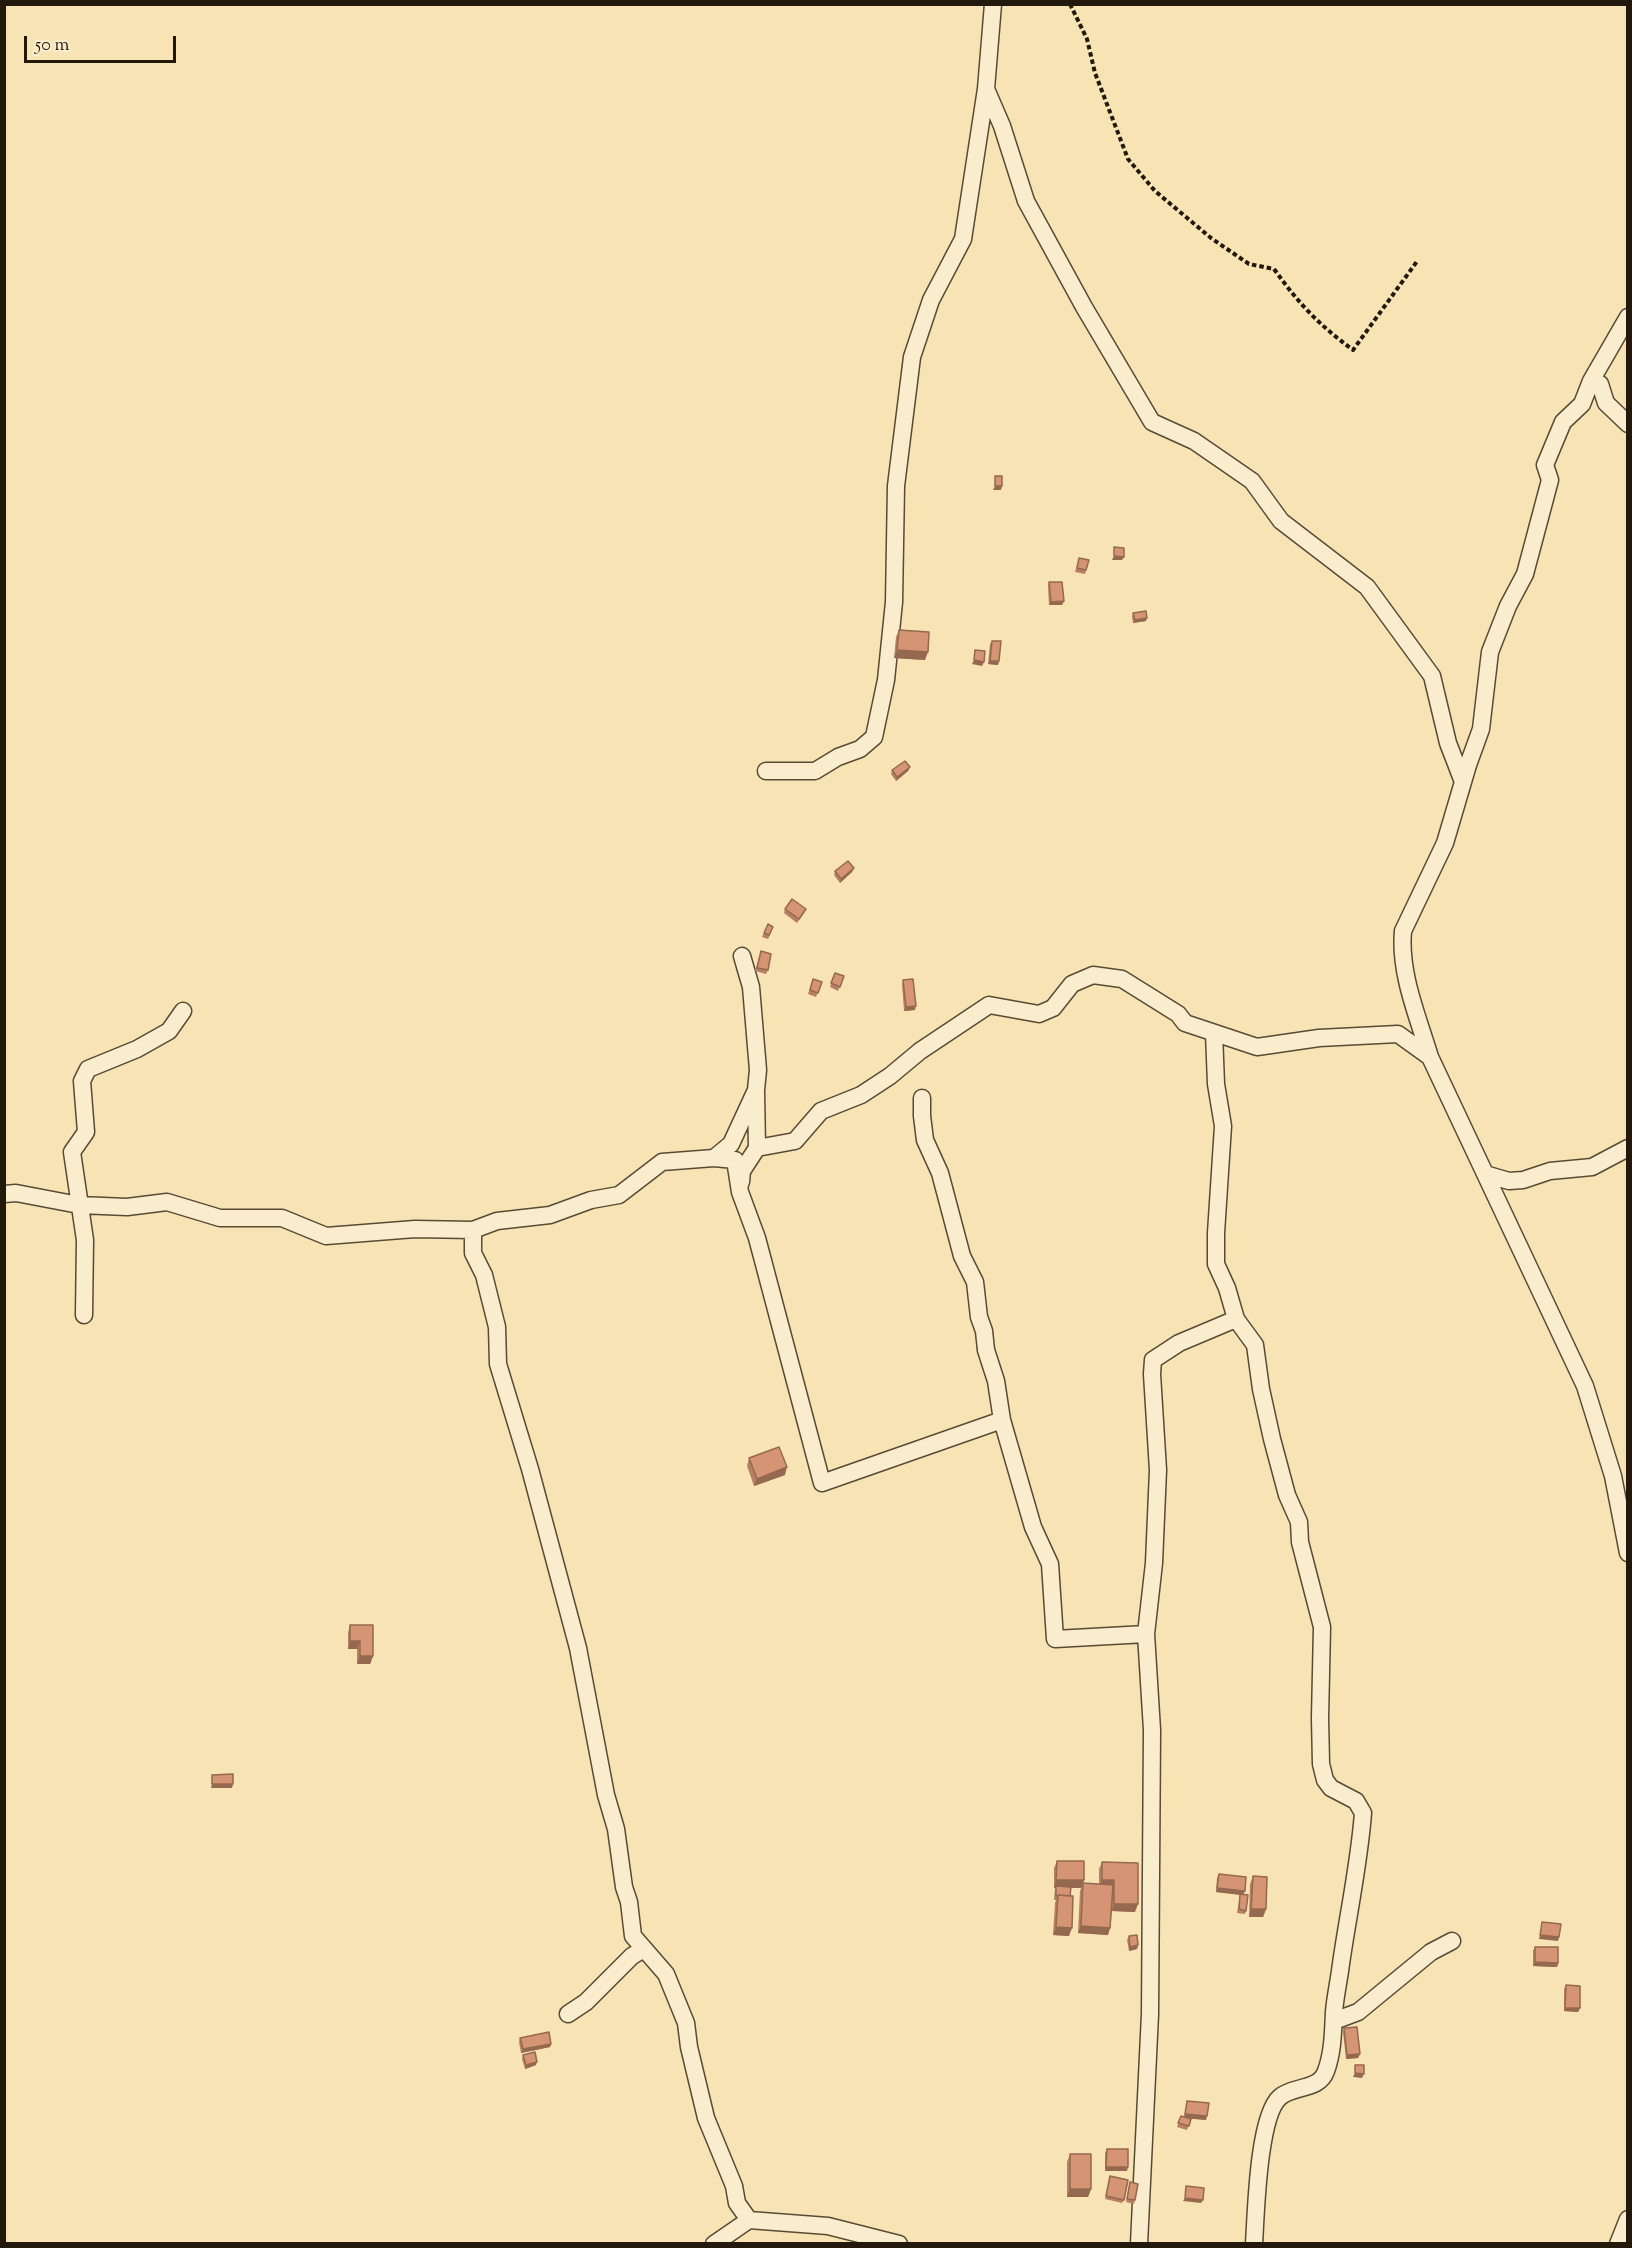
<!DOCTYPE html>
<style>
body{margin:0}
#map{position:relative;width:1632px;height:2248px;overflow:hidden;background:#f7e3b4;font-family:"Sorts Mill Goudy",serif}
canvas{display:block}
.frame{position:absolute;inset:0;border:6px solid #22180c;pointer-events:none}
.scale{position:absolute;left:24px;top:36px;width:152px;height:27px;box-sizing:border-box;border:3px solid #22180c;border-top:0;padding-left:8px;font-size:18px;line-height:21px;white-space:nowrap;color:#22180c;-webkit-text-stroke:4px #faedce;paint-order:stroke}
</style>
<div id="map">
<canvas width="1632" height="2248"></canvas>
<div class="frame"></div>
<div class="scale">50 m</div>
</div>
<script>
const g = document.querySelector('canvas').getContext('2d');
g.lineJoin = 'round';
function strokePath(path, color, width, dash) { g.strokeStyle = color; g.lineWidth = width; g.lineCap = dash ? 'butt' : 'round'; g.setLineDash(dash || []); g.stroke(path); }
function paint(path, color) { g.fillStyle = color; g.fill(path, 'evenodd'); }
const path = new Path2D(`
 M1070,4l17,35 8,34 33,86 27,32 56,47 38,26 25,5c26,36 44,55 79,81l65,-90`);
const minor = new Path2D(`
 M993,4l-7,85 16,37 24,75 58,106 68,115 42,19 58,40 29,40 86,66 65,89 16,67 15,39
 M1591,381l9,3 6,19 22,21
 M766,771h49l23,-14 22,-8 14,-12 12,-57 8,-78 2,-116 16,-129 19,-57 32,-61 23,-150
 M1430,1057c-12,-40 -31,-84 -27,-126l42,-88 23,-78 13,-36 9,-77 18,-46 17,-32 25,-94 -5,-15 18,-43 19,-18 9,-23 37,-64
 M756,1092l1,56
 M922,1098v18l3,24 15,33 22,83 13,26 4,35 5,14 2,19 10,31 6,39
 M714,1158l17,-14 25,-54 2,-20 -7,-83 -9,-31
 M1485,1174l24,7 14,-1 27,-9 42,-4 36,-19
 M741,1182l1,-11 15,-23 38,-7 26,-30 40,-16 29,-19 30,-25 69,-46 50,9 14,-6 19,-24 21,-9 29,4 56,35 7,9 72,24 62,-9 79,-4 32,23 155,329 28,90 15,77
 M4,1194l12,-1 63,12 48,2 40,-5 53,16h62l44,18 89,-7 58,1
 M84,1315l1,-75 -13,-88 14,-20 -4,-51 6,-12 49,-20 32,-18 14,-20
 M1236,1319l19,26 6,44 11,50 15,56 12,27 1,20 22,85 -2,91 1,46 4,16 6,8 25,13 7,12c-4,53 -16,106 -23,158 -2,14 -5,28 -6,41 -1,20 -1,40 -8,59 -7,20 -32,14 -46,26 -22,19 -24,116 -26,147
 M1146,1634l8,-71 4,-93 -6,-96 1,-14 26,-17 57,-24 -9,-31 -11,-24v-31l7,-107 -7,-42 -2,-51
 M568,2014l18,-12 46,-46 12,-7
 M1334,2021l24,-9 73,-60 21,-11
 M749,2220l-12,-17 -3,-17 -28,-68 -17,-71 -3,-24 -20,-49 -33,-38 -4,-34 -5,-15 -8,-58 -10,-34 -28,-147 -48,-179 -32,-105 -1,-37 -13,-52 -11,-22v-23l24,-9 53,-6 41,-15 28,-5 43,-33 52,-4 21,2 5,32 17,46 65,245 180,-63 31,107 17,37 5,75 91,-5 6,96 -2,284 -11,230
 M714,2244l35,-24 79,6 71,18
 M1618,2244l10,-25`);
const wall = new Path2D(`
 M1079,558l7,12 -1,4 -10,-2z
 M1049,582l15,19 -2,4h-13l-1,-19z
 M1133,613l13,8 -13,2 -1,-6z
 M899,630l26,30 -31,-2 2,-21z
 M992,641l7,20 -1,4 -10,-1 2,-20z
 M910,767l-2,4 -12,10 -5,-7 1,-4z
 M854,868l-2,4 -12,11 -6,-8 1,-4z
 M785,909l19,4 -7,10 -13,-10z
 M768,924l4,7 -4,8 -6,-2z
 M761,951l7,19 -2,4 -11,-3z
 M835,973l9,3 -6,15 -8,-4z
 M813,979l9,3 -6,15 -8,-3z
 M903,980l12,30 -11,1 -2,-27z
 M749,1458l36,17 -31,11 -7,-20z
 M350,1625l23,31 -3,8h-13v-15h-9v-16z
 M1057,1861l27,19 -1,3 16,1v-15l3,-7 33,50 -23,-1 -2,17 -2,7 -30,-2 2,-42 1,-3h-10l-2,48 -16,-1 2,-32 1,-3h-2l1,-12h-1v-20z
 M1219,1874l25,21 2,16 -1,3 -8,-1 3,-18 -24,-3 1,-14z
 M1253,1876l13,33 -3,8h-14l1,-33z
 M1129,1936l9,9 -1,4 -8,2 -2,-11z
 M1535,1947l23,16 -1,4 -24,-1v-15z
 M1566,1985l14,23 -2,4 -14,-1v-22z
 M1344,2028l16,26 -2,4 -12,1 -3,-27z
 M520,2038l31,6 -1,3 -29,6 -2,-11z
 M523,2055l13,10 -11,4 -3,-10z
 M1187,2101l19,19 -21,-2 6,1 -4,11 -10,-3 4,-11 3,1z
 M1107,2149l20,22h-22v-18z
 M1070,2154l21,35 -3,8h-21v-35z
 M1110,2176l14,24 -2,3 -17,-4z
 M1130,2182l5,18 -1,4 -8,-2z`);
const shadedWall = new Path2D(`
 M995,486h7l-1,4h-8z
 M1114,556l10,1 -2,3h-10z
 M1064,601l-2,4h-13l2,-3z
 M1147,618l-1,3 -13,2 2,-3z
 M897,650l31,2 -3,8 -31,-2z
 M974,660l10,2 -2,4 -10,-2z
 M990,661h9l-1,4 -10,-1z
 M910,767l-2,4 -12,10 1,-4z
 M854,868l-2,4 -12,11 1,-4z
 M916,1006l-1,4 -11,1 2,-4z
 M787,1467l-2,8 -31,11 3,-7z
 M350,1641h10l-3,8h-9z
 M360,1656h13l-3,8h-13z
 M212,1784h21l-1,4h-21z
 M1056,1880h28l-3,8h-25v-2l-1,2h-1z
 M1102,1880h12l-2,8h-13z
 M1217,1888l28,3 -2,4 -27,-3z
 M1114,1904h24l-3,8 -23,-1z
 M1251,1909h15l-3,8h-14z
 M1081,1926l29,2 -2,7 -30,-2z
 M1056,1927l16,1 -3,8 -16,-1z
 M1540,1935l19,2 -1,4 -19,-2z
 M1138,1945l-1,4 -8,2 1,-4z
 M1535,1962l23,1 -1,4 -24,-1z
 M1565,2008h15l-2,4 -14,-1z
 M551,2044l-1,3 -29,6 2,-4z
 M1360,2054l-2,4 -12,1 1,-4z
 M537,2062l-1,3 -11,4 1,-4z
 M1355,2073l9,1 -2,4 -9,-1z
 M1185,2114l22,2 -1,4 -22,-2z
 M1106,2167h22l-1,4h-22z
 M1070,2189h21l-3,8h-21z
 M1185,2198l18,2 -2,3 -18,-2z`);
const building = new Path2D(`
 M995,476h7v10h-7z
 M1114,547l10,1v9l-10,-1z
 M1079,558l10,2 -3,10 -9,-2z
 M1049,582h13l2,19 -13,1z
 M1146,611l1,7 -12,2 -2,-7z
 M899,630l30,2 -1,20 -31,-2z
 M992,641h9l-2,20h-9z
 M975,650l10,1 -1,11 -10,-2z
 M905,761l5,6 -13,10 -5,-7z
 M848,861l6,7 -13,11 -6,-8z
 M792,899l14,10 -7,10 -14,-10z
 M768,924l5,3 -4,8 -5,-2z
 M761,951l10,3 -3,16 -11,-2z
 M835,973l9,3 -4,11 -9,-4z
 M813,979l9,3 -4,11 -8,-3z
 M913,979l3,27 -10,1 -3,-27z
 M779,1447l8,20 -30,12 -8,-21z
 M350,1625h23v31h-13v-15h-10z
 M233,1774v10h-21v-9z
 M1057,1861h27v19h-28z
 M1102,1862l36,1v41h-24v-24h-12z
 M1219,1874l27,3 -1,14 -28,-3z
 M1253,1876l14,1 -1,32h-15z
 M1083,1883l30,2 -3,43 -29,-2z
 M1056,1886l15,1 -1,9 -12,-1v1h-2z
 M1240,1894l8,1 -2,16 -7,-2z
 M1058,1895l15,1 -1,32 -16,-1z
 M1542,1922l19,2 -2,13 -19,-2z
 M1137,1935l1,10 -8,2 -1,-11z
 M1535,1947h23v16l-23,-1z
 M1566,1985l14,1v22h-15z
 M1357,2027l3,27 -13,1 -3,-27z
 M549,2032l2,12 -28,5 -3,-11z
 M535,2052l2,10 -11,3 -3,-10z
 M1355,2065h9v9l-9,-1z
 M1187,2101l22,2 -2,13 -22,-2z
 M1181,2116l10,3 -2,7 -11,-3z
 M1107,2149h21v18h-22z
 M1070,2154h21v35h-21z
 M1110,2176l18,4 -4,20 -18,-4z
 M1130,2182l8,2 -3,16 -8,-1z
 M1186,2186l18,2 -1,12 -18,-2z`);
strokePath(minor, '#574b36', 19);
strokePath(path, '#22180c', 4, [4.5, 3]);
strokePath(minor, '#faedce', 16);
paint(wall, '#b77f63');
paint(shadedWall, '#956850');
paint(building, '#d59473');
strokePath(building, '#956850', 1.5);
</script>
